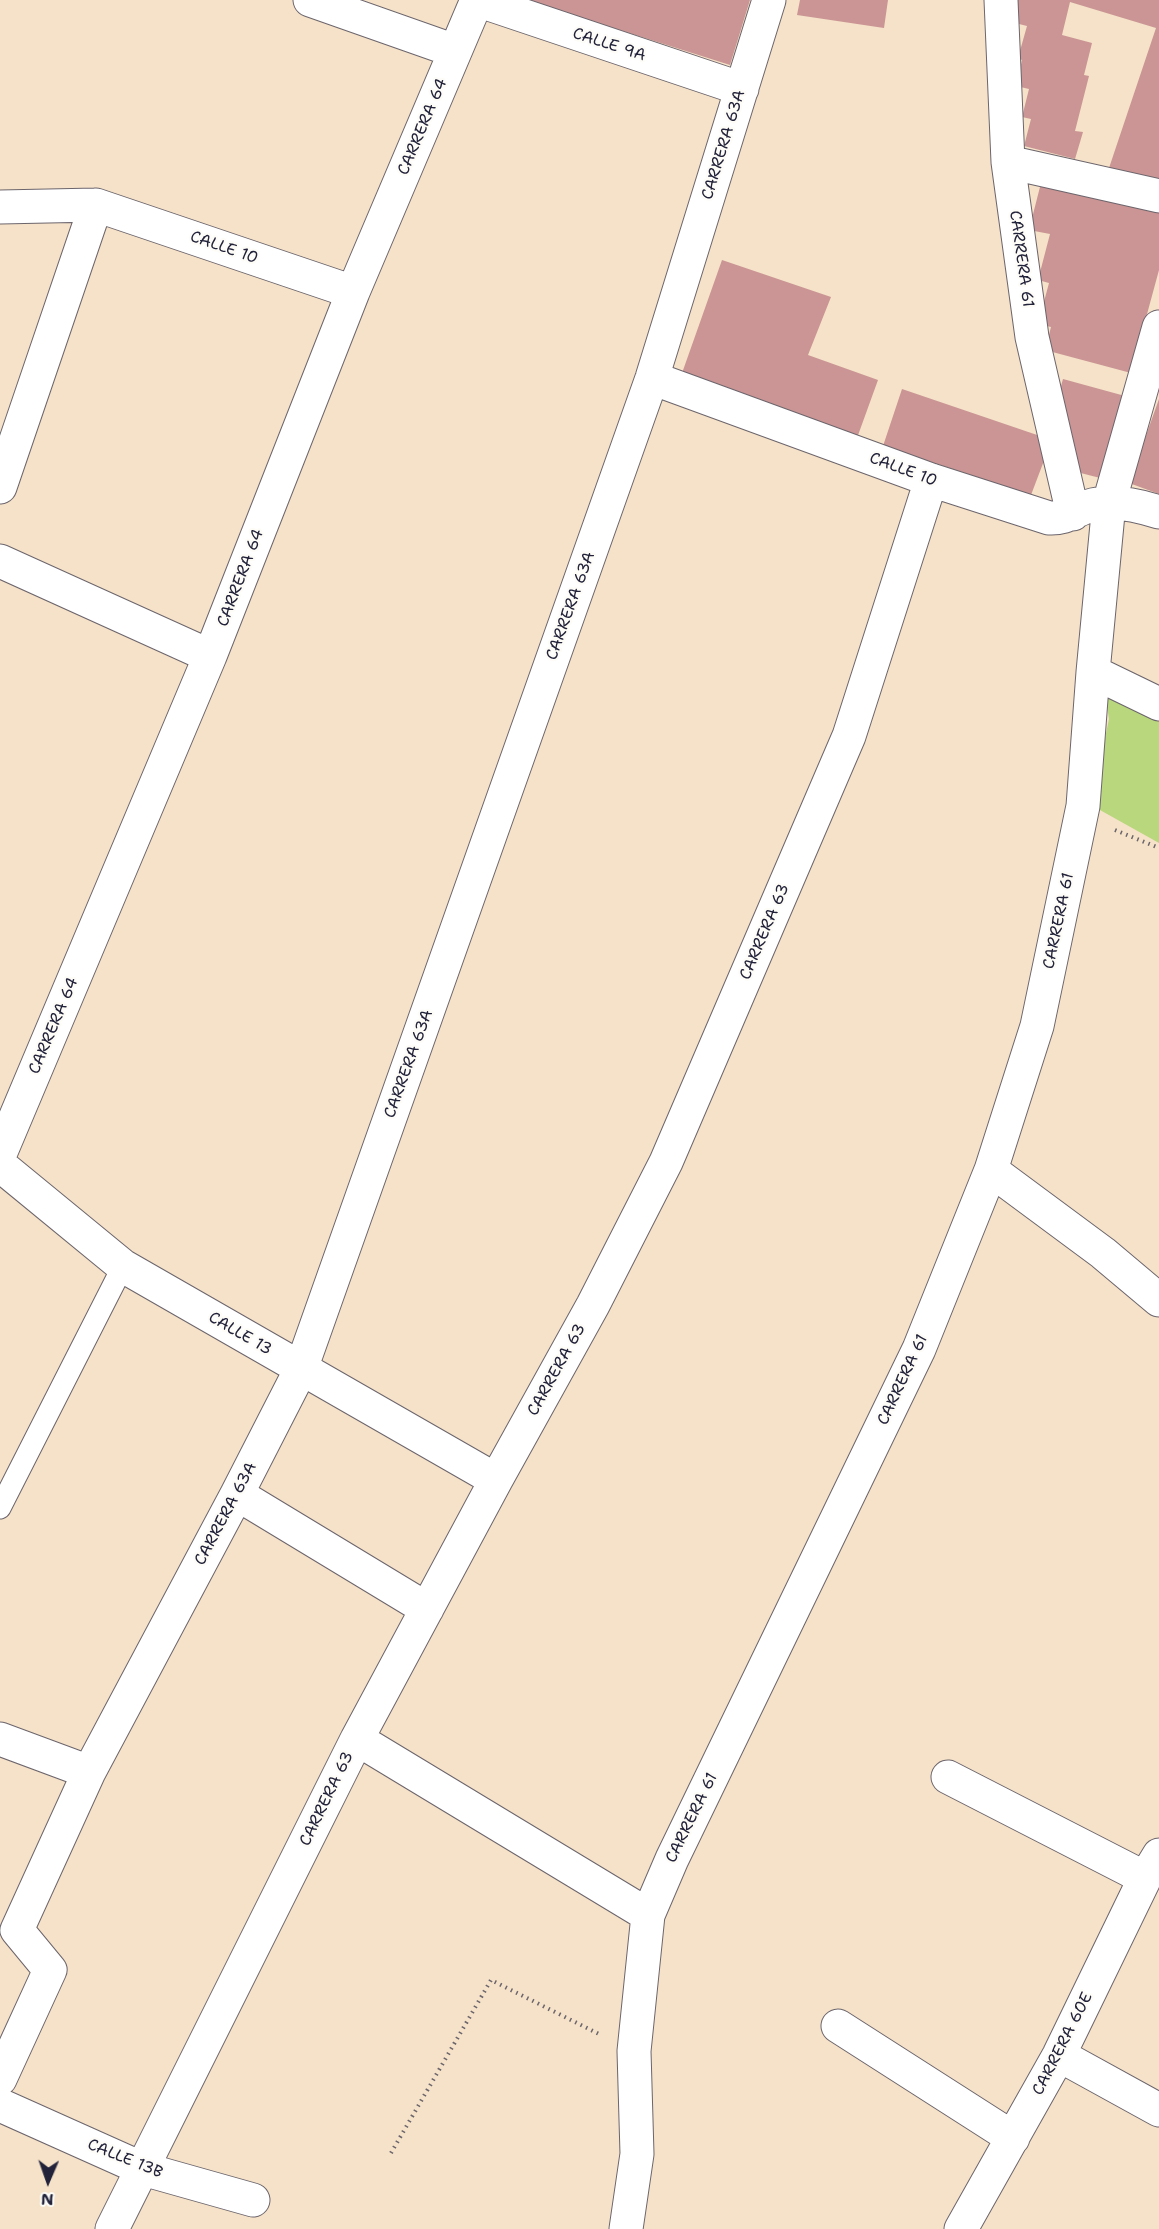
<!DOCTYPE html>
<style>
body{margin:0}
#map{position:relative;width:1159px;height:2229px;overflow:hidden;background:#f5e2c8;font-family:"Shantell Sans",sans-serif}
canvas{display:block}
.north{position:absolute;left:18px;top:2151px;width:60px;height:60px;-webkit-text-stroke:4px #fdfcf7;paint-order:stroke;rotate:182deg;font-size:16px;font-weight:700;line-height:24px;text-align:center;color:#22223b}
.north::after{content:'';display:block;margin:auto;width:21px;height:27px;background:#22223b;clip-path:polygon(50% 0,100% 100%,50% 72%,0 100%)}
</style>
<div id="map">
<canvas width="1159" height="2229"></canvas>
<div class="north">N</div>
</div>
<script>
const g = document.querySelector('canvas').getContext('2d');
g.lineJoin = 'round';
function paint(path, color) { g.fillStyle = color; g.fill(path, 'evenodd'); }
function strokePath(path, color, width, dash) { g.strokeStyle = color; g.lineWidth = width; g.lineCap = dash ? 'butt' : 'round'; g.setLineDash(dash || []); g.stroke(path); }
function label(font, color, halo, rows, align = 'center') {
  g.font = font + ' "Shantell Sans",sans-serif'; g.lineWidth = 4.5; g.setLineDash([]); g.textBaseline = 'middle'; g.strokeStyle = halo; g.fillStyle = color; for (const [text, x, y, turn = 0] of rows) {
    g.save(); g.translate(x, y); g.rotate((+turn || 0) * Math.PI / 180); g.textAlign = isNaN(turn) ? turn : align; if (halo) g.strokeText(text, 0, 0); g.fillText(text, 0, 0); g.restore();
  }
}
const green = new Path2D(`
 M1103,682l56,27v134l-68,-38 18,-86z`);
const building = new Path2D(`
 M525,0h225l-20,65z
 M800,0h88l-4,28 -87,-13z
 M1017,0h142v184l-50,-16 47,-140 -86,-26 -8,33 30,8 -8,32 5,1 -14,55 8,1 -8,27 -51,-13 7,-27 -9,-2 7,-28 -13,-3 6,-26 -4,-2 9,-32 -16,-4z
 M1041,183l118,29v58l-28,103 -86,-23 6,-23 -13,-3 11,-41 -11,-3 12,-46 -21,-4z
 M722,260l109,37 -23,58 70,25 -21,58 -176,-62z
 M1063,379l62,17 -21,83 -31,-8 -9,-68 -7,-3z
 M902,389l141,48 2,21 -14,37 -148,-49z
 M1159,399v95l-30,-11z`);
const path = new Path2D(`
 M1115,830l44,18
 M391,2153l100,-173 108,54`);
const service = new Path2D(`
 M0,1508l123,-242`);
const minor = new Path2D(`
 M310,0l145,51
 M477,0l265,89
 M1001,0l7,162 24,175 41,177
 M1008,162l151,34
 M0,207l96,-2 257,87
 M652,378l279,102 118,38c16,1 25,-7 40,-12 22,-7 48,-1 70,6
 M0,487l96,-282
 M0,561l210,95
 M1093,672l66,32
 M0,1154l210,-498 143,-364 124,-292
 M0,1165l123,101 373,214
 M991,1170l112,83 56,47
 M237,1494l190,115
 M0,1739l89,33
 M357,1739l291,176
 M948,1777l197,101
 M838,2026l175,112
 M1059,2055l100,55
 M0,2079l50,-109 -33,-40 72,-158 148,-278 64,-125 351,-991 117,-378
 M0,2105l143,64 110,31
 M112,2229l245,-490 139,-259 97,-175 73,-143 183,-426 82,-256
 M626,2229l11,-75 -3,-103 14,-136 24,-56 247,-510 72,-179 46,-144 46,-220 10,-134 16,-169 50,-176
 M961,2229l98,-174 86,-177 14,-23`);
const streetNames = [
 ["CALLE 9A",609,45,18],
 ["CARRERA 64",423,127,-67],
 ["CARRERA 63A",724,145,-73],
 ["CALLE 10",224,248,19],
 ["CARRERA 61",1021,259,82],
 ["CALLE 10",903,470,20],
 ["CARRERA 64",241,578,-69],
 ["CARRERA 63A",571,606,-70],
 ["CARRERA 61",1059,921,-78],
 ["CARRERA 63",765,932,-67],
 ["CARRERA 64",54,1026,-67],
 ["CARRERA 63A",409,1064,-70],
 ["CALLE 13",240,1334,30],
 ["CARRERA 63",557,1370,-61],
 ["CARRERA 61",903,1380,-65],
 ["CARRERA 63A",226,1514,-62],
 ["CARRERA 63",327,1799,-64],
 ["CARRERA 61",692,1818,-64],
 ["CARRERA 60E",1063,2044,-63],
 ["CALLE 13B",125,2159,22]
];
paint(green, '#b9d77d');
paint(building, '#ca9594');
strokePath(service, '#6c656c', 23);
strokePath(minor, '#6c656c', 35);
strokePath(path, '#6c656c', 4, [1.5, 4.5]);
strokePath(service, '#fff', 21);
strokePath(minor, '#fff', 33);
label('16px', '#22223b', '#fdfcf7', streetNames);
</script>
